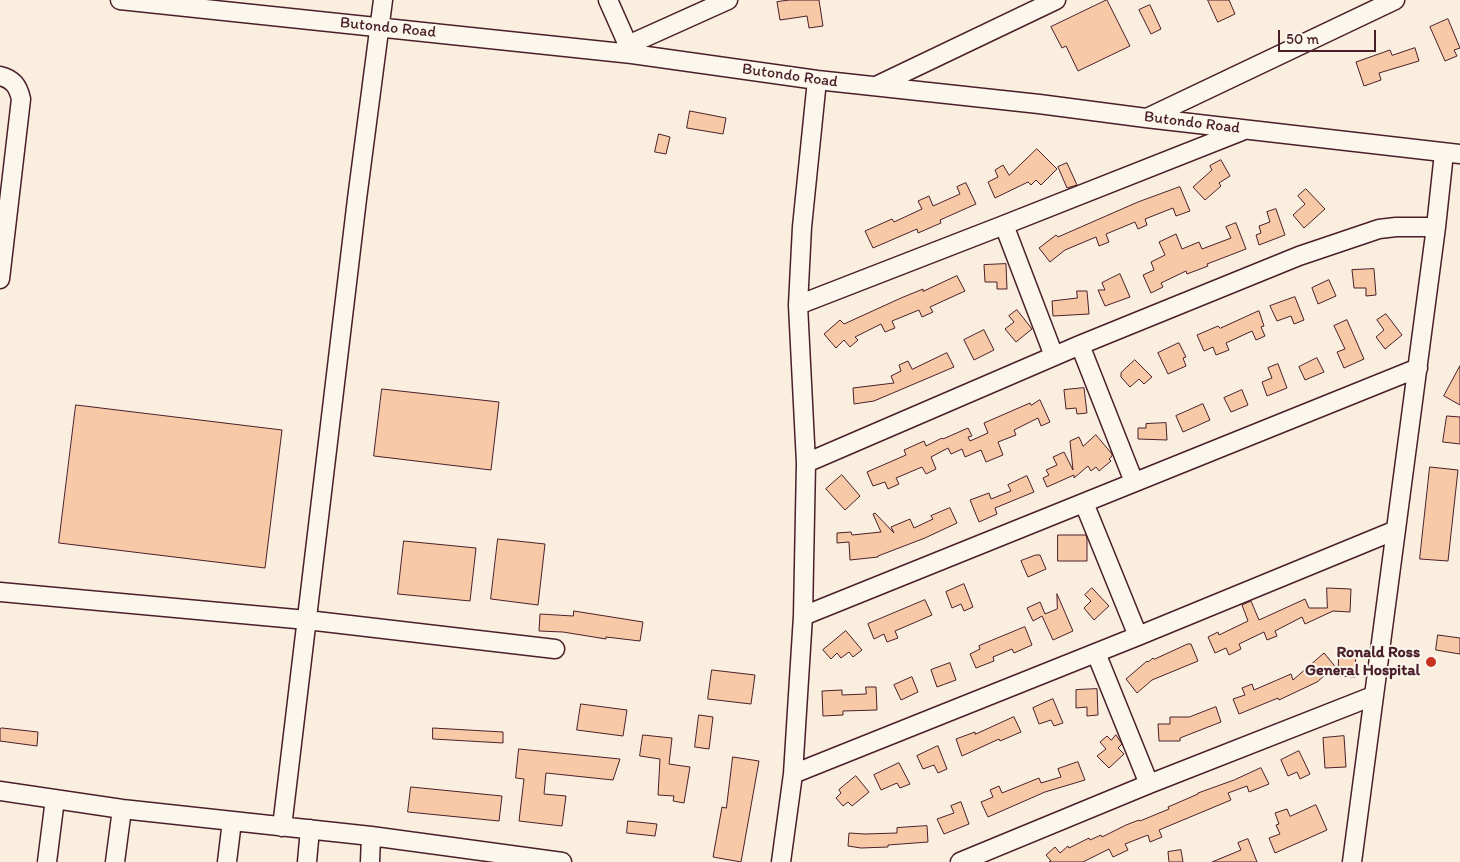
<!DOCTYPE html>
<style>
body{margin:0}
#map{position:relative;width:1460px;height:862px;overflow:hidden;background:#faeede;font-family:Itim,sans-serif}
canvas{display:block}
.scale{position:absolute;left:1278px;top:30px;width:98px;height:22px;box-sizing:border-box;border:2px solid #4a1f2b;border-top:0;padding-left:6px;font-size:15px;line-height:18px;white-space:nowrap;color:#4a1f2b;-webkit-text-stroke:4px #fbf7ec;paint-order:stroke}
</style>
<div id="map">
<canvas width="1460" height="862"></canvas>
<div class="scale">50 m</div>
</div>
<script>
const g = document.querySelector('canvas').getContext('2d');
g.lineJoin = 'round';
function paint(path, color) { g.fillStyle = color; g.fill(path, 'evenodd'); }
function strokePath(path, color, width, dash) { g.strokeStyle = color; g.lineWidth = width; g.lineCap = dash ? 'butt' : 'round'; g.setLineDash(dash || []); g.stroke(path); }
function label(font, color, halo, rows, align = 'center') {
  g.font = font + ' Itim,sans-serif'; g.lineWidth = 4; g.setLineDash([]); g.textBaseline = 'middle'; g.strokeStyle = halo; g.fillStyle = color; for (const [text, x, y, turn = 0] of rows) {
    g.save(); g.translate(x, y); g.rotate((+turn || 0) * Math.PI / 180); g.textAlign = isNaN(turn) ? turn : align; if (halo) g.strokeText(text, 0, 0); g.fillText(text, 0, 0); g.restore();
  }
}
const building = new Path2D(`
 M790,0h29l4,26 -14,2 -2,-12 -27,4 -3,-18z
 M1107,0l23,46 -52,25 -12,-25 -4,2 -11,-21z
 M1208,0h21l6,14 -17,8z
 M1150,5l11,24 -10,5 -12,-24z
 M1448,19l12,29 -6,2 3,6 -12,5 -15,-34z
 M1415,48l4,13 -40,12 2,7 -17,6 -8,-24 34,-12 2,5z
 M690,111l36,7 -3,16 -36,-6z
 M659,134l11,3 -4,17 -11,-2z
 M1037,149l20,20 -16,16 -5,-5 -5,5 -3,-3 -33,16 -7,-16 10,-5 -3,-7 8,-5 6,10z
 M1221,160l9,16 -11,7 2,3 -16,14 -12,-13 19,-17 -2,-4z
 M1067,163l10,22 -10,3 -9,-21z
 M966,183l10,21 -36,16 1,3 -23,10 -1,-4 -44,19 -8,-17 27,-12 2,3 28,-13 -4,-8 11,-5 4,10 27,-12 -3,-7z
 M1180,187l10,24 -14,5 -3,-8 -28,11 2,6 -9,4 -3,-7 -29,12 3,8 -10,4 -3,-9 -31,13 -15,12 -11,-14 17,-13 2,2 80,-35z
 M1306,189l19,20 -21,19 -11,-13 12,-11 -7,-8z
 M1276,209l9,26 -26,10 -3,-10 5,-2 -2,-7 11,-4 -3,-10z
 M1236,223l10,26 -39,15 1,2 -21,8 -1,-3 -25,12 2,4 -12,6 -8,-18 11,-5 -3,-8 14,-7 -6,-13 17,-8 6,15 17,-7 3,7 29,-11 -5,-11z
 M1006,264l1,25h-10v-7h-12l-1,-17z
 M1374,269l2,26 -10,1v-8h-12l-2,-18z
 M1120,274l10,23 -25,9 -7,-16h7l-3,-7z
 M957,276l8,15 -35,16 3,5 -11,5 -3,-7 -27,11 3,7 -10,4 -4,-8 -26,13 3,3 -8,7 -6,-7 -8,8 -12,-14 16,-14 4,4 57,-26 22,-9v2z
 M1329,280l7,16 -18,8 -6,-16z
 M1077,291h10l2,23 -36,2 -1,-15 25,-3z
 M1295,297l9,23 -10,4 -3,-8 -14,5 -7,-15z
 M1017,310l15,19 -16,13 -11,-13 9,-7 -5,-6z
 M1259,311l5,15 -3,1 4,9 -9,4 -4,-9 -26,12 3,7 -13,5 -3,-8 -9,4 -7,-16 21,-9 2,2z
 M1386,314l16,21 -17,14 -9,-12 8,-7 -7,-10z
 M1347,320l17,39 -20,9 -7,-16 8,-3 -11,-23z
 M984,330l10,20 -20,10 -10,-20z
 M1179,343l7,14 -3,1 3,8 -18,8 -10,-21z
 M947,353l7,14 -80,34 -20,3 -1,-16 41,-5 -3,-7 10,-5 -2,-6 9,-4 4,8z
 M1317,358l7,14 -19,8 -6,-13z
 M1135,360l17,17 -8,7 -5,-5 -9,8 -9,-10v-4z
 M1278,364l9,24 -20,8 -5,-14 10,-4 -4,-10z
 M1460,366v39l-16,-9z
 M1084,388l3,25 -10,1 -1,-6 -10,1 -2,-19z
 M382,389l117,13 -8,68 -117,-14z
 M1242,390l6,15 -17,7 -7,-14z
 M1040,400l10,22 -9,4 -3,-8 -24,12 2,5 -18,7 5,13 -17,7 -5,-12 -16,7 -3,-8 -11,5 -3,-6 -17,9 5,12 -10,5 -4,-7 -26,11 3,6 -11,5 -3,-7 -12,4 -6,-14 39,-17 -2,-5 20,-9 2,5 16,-8 1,1 25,-11 4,8 -4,1 2,4 18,-8 -4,-10 46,-20 1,2z
 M1203,404l7,16 -27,12 -7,-16z
 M76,405l206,25 -17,138 -206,-25z
 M1447,416l13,1v27l-17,-2z
 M1166,423l1,17 -29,-1v-11h8v-4z
 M1096,435l16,19v2l-3,3 2,2 -12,10 -3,-4 -5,4 -3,-5 -14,12v-3l-27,12 -4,-9 6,-3 -3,-5 11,-5 -4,-8 11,-5 9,18 -3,-29 9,-4 4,9z
 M1430,467l28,3 -10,91 -28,-2z
 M842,475l18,21 -15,14 -19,-21z
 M1027,476l7,16 -39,16 2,6 -18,8 -9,-22 19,-7 2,6 20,-8 -3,-6z
 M950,508l7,15 -32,15 -47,18v1l-28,3 -1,-18 -12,1v-10l14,-1 1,3 29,-3 -8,-18 2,-1 19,20 -3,-6 19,-8 4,9 19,-9 -2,-3z
 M1058,535h28l1,4v22h-29z
 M498,539l47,5 -7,61 -47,-6z
 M404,541l72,7 -6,53 -72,-7z
 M1036,555h4l6,14 -18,8 -7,-16z
 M964,584l9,23 -9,4 -3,-7 -9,4 -6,-16z
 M1092,588l17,18 -15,14 -10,-12 7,-7 -6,-6z
 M1327,588l24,1 -1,23 -17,-1 -28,13 -3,-7 -27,14 2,5 -10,4 -3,-8 -25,12 2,5 -12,6 -3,-7 -11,5 -7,-16 10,-5 1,3 29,-14 -6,-16 9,-4 8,19 46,-21 4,9h18z
 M1057,594l16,37 -20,9 -11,-24 -9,5 -6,-13 13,-6 5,12 12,-5z
 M925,600l7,15 -37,16 3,7 -11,4 -3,-8 -10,5 -6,-15z
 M574,611l69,11 -3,19 -34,-4v2l-43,-7 -24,-1 1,-17 33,2z
 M1025,627l7,18 -18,8 -2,-4 -19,8 1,4 -18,7 -6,-14 10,-5 -1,-3z
 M846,631l16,19 -9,7 -4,-5 -8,6 -4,-5 -6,6 -8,-9z
 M1438,635l22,3v16l-24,-4z
 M1188,644h3l7,17 -46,19 -15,13 -11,-14 21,-18 1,1 5,-4 1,1z
 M1339,650l17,1 -1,26 -30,-2 -8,7 -38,18 -1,-2 -39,16 -6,-15 12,-4 -3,-7 10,-4 2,6 37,-16 2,6 31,-27 14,17z
 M950,663l6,17 -19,7 -6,-17z
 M712,670l43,5 -4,29 -43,-5z
 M912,677l6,15 -17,8 -7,-15z
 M866,687h10l1,23 -34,1v4l-20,1 -1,-25 20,-1v5l24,-1z
 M1097,689l1,26 -11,1v-9l-11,1v-18z
 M1053,699l10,24 -9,3 -3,-6 -12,4 -6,-16z
 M581,704l46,6 -4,26 -46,-6z
 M1216,707l5,15 -41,16v3h-21l-1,-17h12v-7h19z
 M699,715l14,2 -4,32 -14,-2z
 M1014,717l7,15 -21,9 -1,-2 -37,17 -6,-17 19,-7v2z
 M2,728l36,4 -1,14 -37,-5v-12z
 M433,728l70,4v11l-70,-4z
 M643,735l29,3 -3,26 21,3 -6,36 -11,-2 1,-5 -16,-1 2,-36 -20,-3z
 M1116,735l6,9 -4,4 6,6 -15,14 -12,-12 9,-7 -6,-7 7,-6 4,4z
 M1344,736l2,31 -21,1 -2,-30z
 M938,746l9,23 -9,4 -4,-8 -11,4 -6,-13z
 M519,749l101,10 -7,21 -67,-7 -2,21 22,2 -4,30 -43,-5 5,-42 -8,-1z
 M1299,751l11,23 -10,5 -3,-7 -9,4 -7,-16z
 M733,757l26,4 -18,101 -28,-5 9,-50 4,1z
 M1078,762l7,18 -40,12 -57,25 -7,-15 12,-5 -3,-7 9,-4 3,7 37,-15 2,5 20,-6 -3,-8z
 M899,763l11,21 -10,4 -3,-5 -16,7 -7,-15z
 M1261,768l8,16 -20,8 -2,-6 -19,7 3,7 -72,30 3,7 -12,5 -2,-7 -23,9 3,6 -15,7 -4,-8 -26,13h-34l2,-1 -5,-6 9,-8 5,6 8,-7 1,2 20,-10 1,2 11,-5 1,2 24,-12 13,-5 1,1 29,-12 -1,-2 30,-13v-1l36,-13z
 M856,776l13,16 -17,14 -4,-4 -5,4 -7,-8 5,-5 -2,-3z
 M411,787l91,9 -3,25 -91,-9z
 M961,802l8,22 -25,10 -7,-15 17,-6 -3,-7z
 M1316,805l11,25 -52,23 -6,-15 11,-4 -4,-9 3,-1 -4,-11 12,-4 3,7z
 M628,821l29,3 -2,12 -28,-3z
 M927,826l1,16 -40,3v2l-27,1 -13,-2 1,-13 16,1 32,-1v-5z
 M1248,839l9,23h-45l29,-12 -3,-7z
 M1181,850l2,12h-14l-1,-10z`);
const minor = new Path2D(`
 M120,0l512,54 185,26 222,24 107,14 314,36
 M608,0l24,54
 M628,45l100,-45
 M0,76c13,3 18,10 21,23l-21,180
 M876,86l180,-86
 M1147,118l248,-118
 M1004,225l50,131
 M798,305l206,-80 238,-94
 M1080,345l54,137
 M806,463l274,-118 219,-89 80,-27 17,-2h40
 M1084,503l54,133
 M0,592l307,28 248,29
 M803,616l615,-248
 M1096,653l53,131
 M793,774l345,-138 258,-106
 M0,791l122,18 249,27 191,26
 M282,827l75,-628 26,-199
 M47,862l8,-63
 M115,862l7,-53
 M227,862l5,-41
 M307,862l3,-33
 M370,862l1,-26
 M781,862l12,-88 10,-158 3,-153 -8,-158 4,-78 15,-147
 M960,862l189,-78 224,-88
 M1352,862l84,-635 8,-74`);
const markers = [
 [1431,662,6,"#c8321e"]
];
const streetNames = [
 ["Butondo Road",388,28,6],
 ["Butondo Road",790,76,8],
 ["Butondo Road",1192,123,7]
];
const poiNames = [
 ["Ronald Ross",1420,653],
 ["General Hospital",1420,671]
];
paint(building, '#f8c9a7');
strokePath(building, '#4a1f2b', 1);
strokePath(minor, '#4a1f2b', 21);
strokePath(minor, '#fbf7ec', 18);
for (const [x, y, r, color] of markers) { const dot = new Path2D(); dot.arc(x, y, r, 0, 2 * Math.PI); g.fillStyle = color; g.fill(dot); strokePath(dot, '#fbf7ec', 2); }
label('16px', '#4a1f2b', '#fbf7ec', streetNames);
label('bold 16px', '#4a1f2b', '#fbf7ec', poiNames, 'right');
</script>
